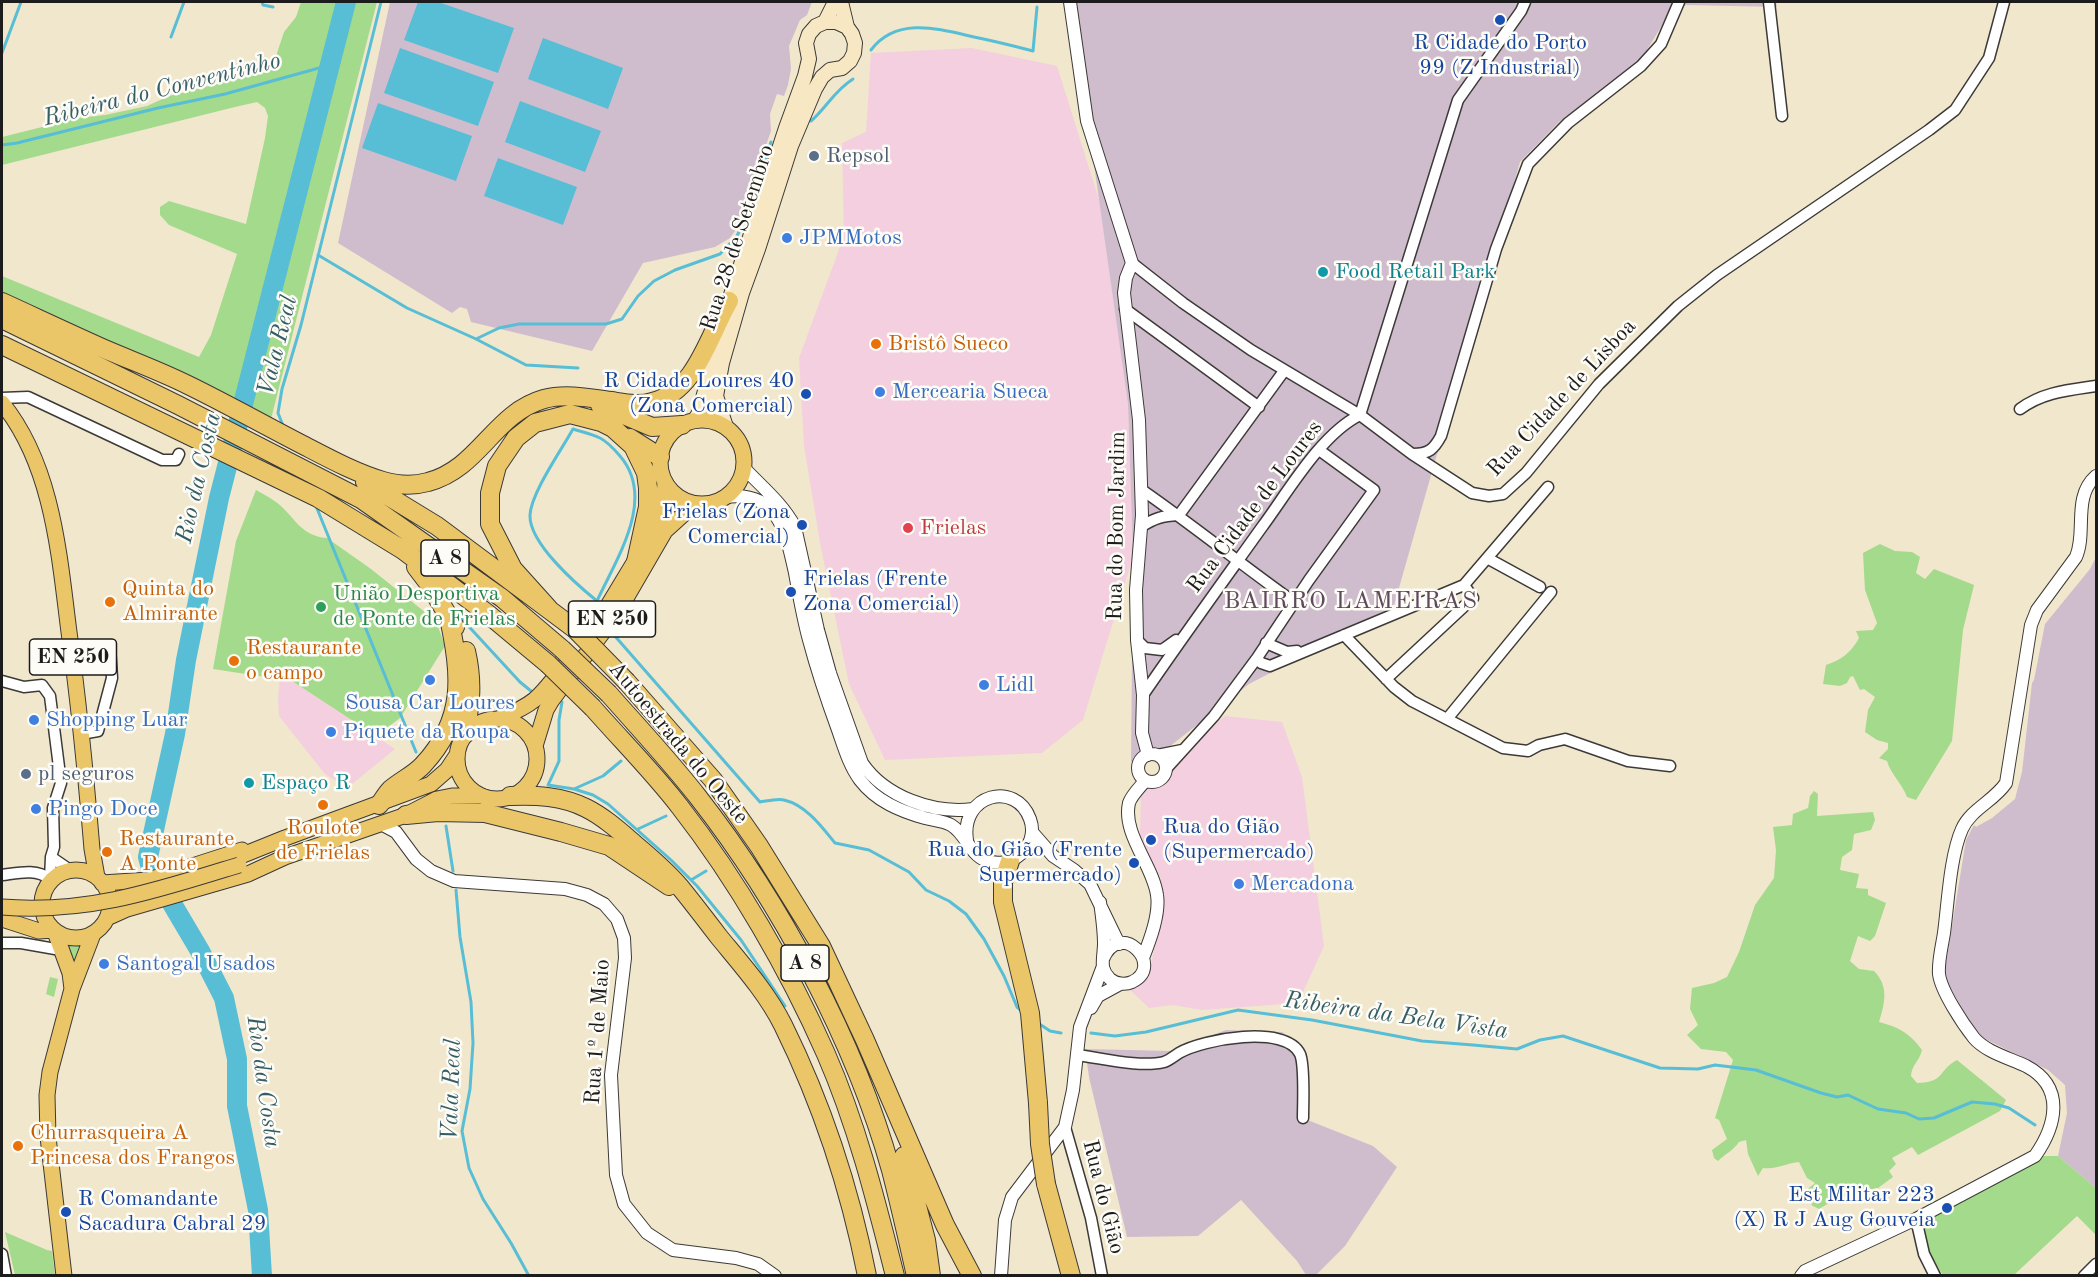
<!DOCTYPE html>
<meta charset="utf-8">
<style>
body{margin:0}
#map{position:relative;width:2098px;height:1277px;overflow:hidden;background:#f1e7cd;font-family:"Old Standard TT",serif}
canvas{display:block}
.frame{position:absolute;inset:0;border:3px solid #1c1c1c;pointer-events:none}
</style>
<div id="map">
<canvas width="2098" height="1277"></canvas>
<div class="frame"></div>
</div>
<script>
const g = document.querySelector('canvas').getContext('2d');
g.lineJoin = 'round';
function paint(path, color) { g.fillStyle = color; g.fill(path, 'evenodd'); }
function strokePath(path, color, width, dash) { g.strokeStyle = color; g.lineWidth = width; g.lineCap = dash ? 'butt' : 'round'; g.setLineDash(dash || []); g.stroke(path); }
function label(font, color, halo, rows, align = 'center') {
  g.font = font + ' "Old Standard TT",serif'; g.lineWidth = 5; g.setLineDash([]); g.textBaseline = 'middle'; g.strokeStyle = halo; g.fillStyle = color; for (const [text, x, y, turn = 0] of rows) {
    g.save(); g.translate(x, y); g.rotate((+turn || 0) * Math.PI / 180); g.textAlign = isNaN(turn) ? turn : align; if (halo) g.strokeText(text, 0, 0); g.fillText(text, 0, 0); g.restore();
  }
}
const built = new Path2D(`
 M972,48l85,18 43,137 28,201 5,153 -50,163 -41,33 -157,7 -36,-76 -28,-136 -17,-102 -5,-88 45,-122 -2,-93 24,-11 5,-79z
 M280,679l12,2 103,68 -48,39 -22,-14 -46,-58 -1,-19z
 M1225,716l57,6 20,55 22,169 -26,57 -96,7 -29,-5 -24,3 -19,-18 15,-10 6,-16 6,-29 4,-56 -21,-40 1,-52z`);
const industrial = new Path2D(`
 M390,2h422l-5,13 -7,5 -11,26 2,23 -3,16 -4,11 -7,-2 -7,20 1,17 -34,97 -7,10 -15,9 -72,16 -51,88 -121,-29 -4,-13 -7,-2 -8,6 -114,-70z
 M1071,2h705l1,5 -91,-2 -19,12 -28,46 -80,59 -39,40 -127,447 -144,75 -80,63 -38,15 2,-205 -5,-153z
 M2096,557v631l-38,-32 9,-43 -2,-28 -17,-15 -63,-31 -11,-9 -26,-46 -3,-15 21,-129 8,-15 2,2 16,-9 23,-19 7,-27 10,-89 2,-3 11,-56 45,-55z
 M1226,1030l56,2 18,11v74l73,29 24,21 -52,79 -29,29h-10l-9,-14 -56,-61 -43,36 -71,1 -38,-160 -4,-28 87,2z`);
const green = new Path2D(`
 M301,2h76l-106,417 -269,-120v-23l197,81 12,-22 26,-81 -68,-29 -9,-10v-8l9,-6 77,23 19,-86 3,-22 -3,-8 -8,-6 -22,5 -233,58v-28l76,-19 27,-3 42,-9 22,-10 97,-24 8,-10 10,-30 12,-15z
 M256,490c5,3 12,6 17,10 21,13 25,36 54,38l44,31 65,52 9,25 -45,72 -24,18 -84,-55 -79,-12 23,-128z
 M1880,544l15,7 17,1 8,5 -4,16 9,6 9,-10 40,16 -11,45 -11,111 -36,59 -9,-3c-5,-14 -16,-22 -20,-36l-8,-3 9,-9v-6l-11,-3 -12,-8 3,-22 7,-13 -11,-8 -4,1 -7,-14 -3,1 -3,6 -7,3 -17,-2 3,-19c15,-5 25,-12 33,-27l-3,-7 17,-1 4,-7 -12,-33 -2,-37z
 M1814,791l4,3 -1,22 56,-4 2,8 -4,10 -17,4 -2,16 -10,7 -2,13 19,4 -3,14 12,1v6l18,8 -11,33 -5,5 -12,-5 -8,25 9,8 15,2c15,15 11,32 5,51 19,5 31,11 43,28 -2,10 -11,16 -11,26l6,7c29,-1 20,-12 40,-23l49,40 -6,11 -82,44 -6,-8 -20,11 4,6 -7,7 4,6 -15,11 -39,9 -20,12 -8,-4 5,-6 -11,-8 10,-8 -8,-5 -8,-16c-12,1 -24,8 -36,6l-5,8 -10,-22 -2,-14 -7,2c-5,8 -14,12 -21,19l-4,-3 -2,-8 15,-11 -8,-19 -4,-2 18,-58 -7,-8 -25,-3 -14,-14 11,-10 -8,-16 2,-21 22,-5 13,-6 12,-25 16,-47 19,-27 2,-28 -3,-23 19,-2 1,-11 15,-6 2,-12z
 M61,941l21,2 -9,25z
 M50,977l8,2 -4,18 -8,-3z
 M2041,1156h17l38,32v47l-19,-19 -63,59h-71c-10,-15 -23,-36 -20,-56z
 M5,1232l42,18 5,1 3,24h-40z`);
const water = new Path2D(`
 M418,2h20l76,26 -16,45 -94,-33z
 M543,38l80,30 -15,41 -80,-30z
 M400,48l94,34 -16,44 -94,-33z
 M520,101l81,30 -16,41 -80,-30z
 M378,103l94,33 -16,45 -94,-33z
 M498,158l79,29 -14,38 -79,-29z`);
const stream = new Path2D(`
 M262,2l1,3 10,2
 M171,37l13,-35
 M871,50c26,-34 68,-21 103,-13 20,4 40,9 59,14l4,-44
 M2,53l19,-51
 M811,121c16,-14 23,-30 42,-42
 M2,145l15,-2 141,-35 67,-14 105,-29
 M318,255l89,53 69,31 50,26 52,3
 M476,339l23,-11 20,-4h87l16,-5 16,-23 16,-15 21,-11 45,-16 17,-18 7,-15 27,-79
 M284,428l-6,-15 4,-24 19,-64 80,-323
 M573,429c9,3 19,5 27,9 8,4 14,11 20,18 37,43 -4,103 -23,145 -21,-17 -68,-58 -67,-86 1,-22 32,-66 43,-86z
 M316,506l100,246
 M463,613l-3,4 60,65 11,9
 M614,635l146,167c7,-1 18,-4 24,-2 22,5 38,27 51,43l34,7 40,22 17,18 23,11 17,13 18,25 20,37 13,31 6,5
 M562,702l-3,18v41l-11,24 26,4 19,6 15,9 63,56 26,26 44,54 44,66
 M574,789l29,-13 18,-15
 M446,826l7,45
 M638,829l28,-13
 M691,880l15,-9
 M456,890l4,47 11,65 2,41 -3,46 -8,42 7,37 14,31 28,44 18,33
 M1038,1023l12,8 11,2
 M1091,1033l24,3 31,-4 92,-22 74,10 110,21 51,4 44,4 23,-9 23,-4 97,32 38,1 17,-4 41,5 65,23 16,4 11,-2 30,14 28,4 13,6 15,-1 38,-16 23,2 14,4 26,17`);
const river = new Path2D(`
 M262,1276l-4,-66 -21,-104v-47l-13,-61 -24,-47 -49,-83 -3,-11 27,-123 11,-74 33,-162 127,-496`);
const minor = new Path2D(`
 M1769,2l13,114
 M1132,263l51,40 68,47 109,65 52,39 60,39 17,3 14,-2 23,-21 73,-89 79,-78 39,-31 212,-145 26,-20 34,-52 15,-56
 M1125,309l134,98
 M2,398l26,-1 134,63h14l3,-6
 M2020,409c23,-17 49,-19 76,-23
 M1360,415l98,-315 63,-89 4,-9
 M1413,454c16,0 21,-5 28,-18l55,-187 32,-85 40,-41 73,-57 20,-22 18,-42
 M1142,490c52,36 101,76 152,112
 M1179,515l105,-144
 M1141,527c13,-9 22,-11 37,-12
 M1487,558l53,29
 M1344,635l50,52 18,14 91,47 25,3 11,-6 26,-6 63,22 42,5
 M1137,640l8,8 17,2 14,-10
 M1266,643l21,9 10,-1
 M1257,658l4,5 9,3 194,-81 84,-98
 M1386,679l87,-81 -9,-13
 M2,681l22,6 18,-2 8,11 11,87 -8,25 1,39 -3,10 -1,22 -3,6
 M1143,695c39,-57 79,-112 119,-168 26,-35 59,-93 98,-112
 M1447,719l104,-127
 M81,734l17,-3 14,-53 -2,-31
 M1157,755l25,-5
 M1166,769l48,-53 43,-58 52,-78 65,-90 -55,-40
 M51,857l19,13
 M2,875c16,-2 34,-7 48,4
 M2,943h19l40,7
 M1077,1055c25,3 63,13 87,7 6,-2 10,-6 15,-9 24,-14 107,-29 121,1 5,11 3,51 3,64
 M1065,1127l26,91 11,58
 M1916,1219l8,35 11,22
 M2,1254l4,22
 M2084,1276l12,-12`);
const tertiary = new Path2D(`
 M1070,2l17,119 45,142 -6,15 -2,15 15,127 3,95 -6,75 1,50 6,55 -1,38 6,22
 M744,468c18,19 38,35 51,59l23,103 12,43 32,90c23,34 71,51 111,46
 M726,497c52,-7 60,35 69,76 4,22 8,45 14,67 8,30 18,60 29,90 6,17 11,35 22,50 16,21 40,31 65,38 8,2 19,3 26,7 15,9 19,29 34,35 26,11 55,-14 45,-41 -14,-39 -70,-25 -63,21
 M1138 768a14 14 0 1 1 28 0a14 14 0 1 1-28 0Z
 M381,824l15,8 20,27 15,12 23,10 111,8 22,6 17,9 13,15 7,19 1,20 -14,117 5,100 8,29 23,29 26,17 63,8 22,6 17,12
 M1032,832l21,24 21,14 16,14 29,60
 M1100,902c2,14 4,28 4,42 0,7 -2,16 -1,23 1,5 4,9 7,12 6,5 15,6 22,3 34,-16 -12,-64 -29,-23
 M1143,958c7,-18 17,-44 14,-63 -4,-30 -35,-61 -28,-92 2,-7 11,-16 16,-22
 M1091,1008l7,-12 22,-12
 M1001,1276l4,-56 7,-23 53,-70 8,-37 7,-63 23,-61
 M1801,1276l4,-5 111,-52 119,-63c21,-30 31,-69 -9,-90 -17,-8 -40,-14 -52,-28 -11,-14 -33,-47 -35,-64 -1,-13 3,-28 5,-41 4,-30 6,-77 18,-104 9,-20 32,-28 44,-46l25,-158 6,-15 39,-53c11,-25 -4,-60 20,-81`);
const secondary = new Path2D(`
 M841,2l6,25
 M825,22l10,-20
 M694,421l5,-8 22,-82
 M726,427l-10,-31 6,-33 20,-70 16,-44 33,-103 24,-57 7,-12 8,-7 12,-2 8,-7 4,-8 1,-10 -3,-9 -5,-7 -11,-5h-11l-9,4 -7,8 -3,9 3,16 -4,17 -19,52 -60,182`);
const primary = new Path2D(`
 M2,403c51,63 57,151 67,229 10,72 17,145 23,217l5,28
 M660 462a42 42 0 1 1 84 0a42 42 0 1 1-84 0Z
 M597,624l61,-101 5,-15 2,-25
 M500,718c36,-14 40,-22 63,-51
 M457 759a40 40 0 1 1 80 0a40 40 0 1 1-80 0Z
 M535,746l11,-36 6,-10 66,-88 47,-81 21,-19 18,-8
 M233,859l52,-21 146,-54 16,-14 10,-15
 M42 904a34 34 0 1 1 68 0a34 34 0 1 1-68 0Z
 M102,883l47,-3 93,-30
 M107,918l20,-9 121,-35 37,-17 121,-42 31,-16 15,-3h30
 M2,919l37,12 14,-1
 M55,932l15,41 2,16
 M64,1276l-16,-139 -1,-42 3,-23 22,-83 21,-55`);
const motorway = new Path2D(`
 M2,302c35,16 71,33 107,49 26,11 53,21 79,34 39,19 78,41 117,61 25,13 51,27 78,35 14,4 31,5 45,1 51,-13 66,-69 116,-83 21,-6 46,-1 67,2 14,2 28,5 41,1 44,-10 57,-67 77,-101
 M2,319l176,86 183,94 141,99 60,51
 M2,345l316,153 85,52 85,64 60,50
 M600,405l52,22 30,-2
 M630,438l30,19
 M365,482l72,44 138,103
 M416,567l13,17 26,43
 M549,609l-36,-40 -23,-45v-31l7,-27 19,-28 19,-15 35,-9 31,8 12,6 20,18 13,27 2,15v19l-12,55
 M627,682l86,98 46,66 62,100 44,94 80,185 27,51
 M609,694c30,34 61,67 89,103 82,105 157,244 193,373 9,35 17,70 25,106
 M593,708c29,33 61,65 87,99 57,73 109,163 146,247 31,71 50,147 69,222
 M464,735c7,-29 9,-54 2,-84
 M510,796c26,-1 52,0 76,12 16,8 30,20 44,32 17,15 35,29 50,47 13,16 26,33 39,50 23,28 48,56 64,88 39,79 67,164 84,251
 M379,805c4,-5 7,-11 11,-15 10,-9 24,-15 33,-25 43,-46 38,-90 26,-147
 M406,815l32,-3 47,1 76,19 48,14 60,40
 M1010,861l-7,21v20l27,111 8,90
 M904,1156l22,84 5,36
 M1046,1184l25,92`);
const primaryBridge = new Path2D(`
 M2,907c86,7 156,-17 237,-42`);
const motorwayBridge = new Path2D(`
 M575,629l52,53
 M562,649l47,45
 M548,664l45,44
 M1038,1103l2,41 6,40`);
const markers = [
 [1500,20,6,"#1a4fb4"],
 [814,156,6,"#5c6f8a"],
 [787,238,6,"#3f7fe0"],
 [1323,272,6,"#0f9aa8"],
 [876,344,6,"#e8710a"],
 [880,392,6,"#3f7fe0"],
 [806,394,6,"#1a4fb4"],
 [802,525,6,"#1a4fb4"],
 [908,528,6,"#e0444e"],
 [791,592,6,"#1a4fb4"],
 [110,602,6,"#e8710a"],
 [321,607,6,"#2e9e5b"],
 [234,661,6,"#e8710a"],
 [430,680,6,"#3f7fe0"],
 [984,685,6,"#3f7fe0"],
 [34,720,6,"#3f7fe0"],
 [331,732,6,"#3f7fe0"],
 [26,774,6,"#5c6f8a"],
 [249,783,6,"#0f9aa8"],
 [323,805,6,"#e8710a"],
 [36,809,6,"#3f7fe0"],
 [1151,840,6,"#1a4fb4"],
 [107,852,6,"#e8710a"],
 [1134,863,6,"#1a4fb4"],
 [1239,884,6,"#3f7fe0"],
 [104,964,6,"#3f7fe0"],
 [18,1146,6,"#e8710a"],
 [1947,1208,6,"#1a4fb4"],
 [66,1212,6,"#1a4fb4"]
];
const shields = [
 [445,558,48],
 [612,619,87],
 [73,657,87],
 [805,963,48]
];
const shieldNames = [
 ["A 8",445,558],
 ["EN 250",612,619],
 ["EN 250",73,657],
 ["A 8",805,963]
];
const transitNames = [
 ["R Cidade do Porto",1500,43,"center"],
 ["99 (Z Industrial)",1500,68,"center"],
 ["R Cidade Loures 40",794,381],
 ["(Zona Comercial)",794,406],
 ["Frielas (Zona",790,512],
 ["Comercial)",790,537],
 ["Frielas (Frente",803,579,"left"],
 ["Zona Comercial)",803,604,"left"],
 ["Rua do Gião",1163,827,"left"],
 ["(Supermercado)",1163,852,"left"],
 ["Rua do Gião (Frente",1122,850],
 ["Supermercado)",1122,875],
 ["Est Militar 223",1935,1195],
 ["(X) R J Aug Gouveia",1935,1220],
 ["R Comandante",78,1199,"left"],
 ["Sacadura Cabral 29",78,1224,"left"]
];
const serviceNames = [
 ["Repsol",826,156],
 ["pl seguros",38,774]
];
const streetNames = [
 ["Rua 28 de Setembro",738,238,-72],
 ["Rua Cidade de Lisboa",1562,398,-47],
 ["Rua Cidade de Loures",1255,507,-53],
 ["Rua do Bom Jardim",1117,526,-89],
 ["Autoestrada do Oeste",678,743,50],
 ["Rua 1º de Maio",598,1032,-86],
 ["Rua do Gião",1103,1197,76]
];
const shopNames = [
 ["JPMMotos",799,238],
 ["Mercearia Sueca",892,392],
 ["Lidl",996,685],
 ["Sousa Car Loures",430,703,"center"],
 ["Shopping Luar",46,720],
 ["Piquete da Roupa",343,732],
 ["Pingo Doce",48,809],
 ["Mercadona",1251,884],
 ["Santogal Usados",116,964]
];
const cultureNames = [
 ["Food Retail Park",1335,272],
 ["Espaço R",261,783]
];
const foodNames = [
 ["Bristô Sueco",888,344],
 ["Quinta do",122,589],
 ["Almirante",122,614],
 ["Restaurante",246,648],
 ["o campo",246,673],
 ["Roulote",323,828,"center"],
 ["de Frielas",323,853,"center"],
 ["Restaurante",119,839],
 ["A Ponte",119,864],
 ["Churrasqueira A",30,1133],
 ["Princesa dos Frangos",30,1158]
];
const healthNames = [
 ["Frielas",920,528]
];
const leisureNames = [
 ["União Desportiva",333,594],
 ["de Ponte de Frielas",333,619]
];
const waterNames = [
 ["Ribeira do Conventinho",162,90,-14],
 ["Vala Real",278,346,-76],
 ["Rio da Costa",199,478,-77],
 ["Ribeira da Bela Vista",1396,1016,8],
 ["Rio da Costa",263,1082,82],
 ["Vala Real",452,1090,-88]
];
const neighbourhoodNames = [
 ["BAIRRO LAMEIRAS",1351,602]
];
paint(built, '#f3cfdf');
paint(industrial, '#cfbdce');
paint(green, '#a4da8c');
paint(water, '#57bed5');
strokePath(stream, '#57bed5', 3);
strokePath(river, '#57bed5', 20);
strokePath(minor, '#3c3a37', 13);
strokePath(tertiary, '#3c3a37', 14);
strokePath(secondary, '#3c3a37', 16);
strokePath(primary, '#3c3a37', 17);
strokePath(motorway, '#3c3a37', 20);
strokePath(minor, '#fff', 10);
strokePath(tertiary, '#fff', 12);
strokePath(secondary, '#f7e8c3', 14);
strokePath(primary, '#ebc669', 15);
strokePath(motorway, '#ebc669', 18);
strokePath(primaryBridge, '#3c3a37', 17, []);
strokePath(motorwayBridge, '#3c3a37', 20, []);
strokePath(primaryBridge, '#ebc669', 15);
strokePath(motorwayBridge, '#ebc669', 18);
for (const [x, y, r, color] of markers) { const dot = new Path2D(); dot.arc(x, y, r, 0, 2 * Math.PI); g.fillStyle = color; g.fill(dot); strokePath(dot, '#fdfcf7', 2); }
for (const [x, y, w] of shields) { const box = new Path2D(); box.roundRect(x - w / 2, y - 18, w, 36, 4.5); g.fillStyle = '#fdfcf7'; g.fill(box); strokePath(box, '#1c1c1c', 1.5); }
label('bold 21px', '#1c1c1c', null, shieldNames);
label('22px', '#164399', '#fdfcf7', transitNames, 'right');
label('22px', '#4e5e75', '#fdfcf7', serviceNames, 'left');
label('22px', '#1c1c1c', '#fdfcf7', streetNames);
label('22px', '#366cbe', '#fdfcf7', shopNames, 'left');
label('22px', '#0d838f', '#fdfcf7', cultureNames, 'left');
label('22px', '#c56008', '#fdfcf7', foodNames, 'left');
label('22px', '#be3a42', '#fdfcf7', healthNames, 'left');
label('22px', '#27864d', '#fdfcf7', leisureNames, 'left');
label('italic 24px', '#345d66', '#fdfcf7', waterNames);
g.letterSpacing = '1.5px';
label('24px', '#5f495d', '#fdfcf7', neighbourhoodNames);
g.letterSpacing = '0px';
</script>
